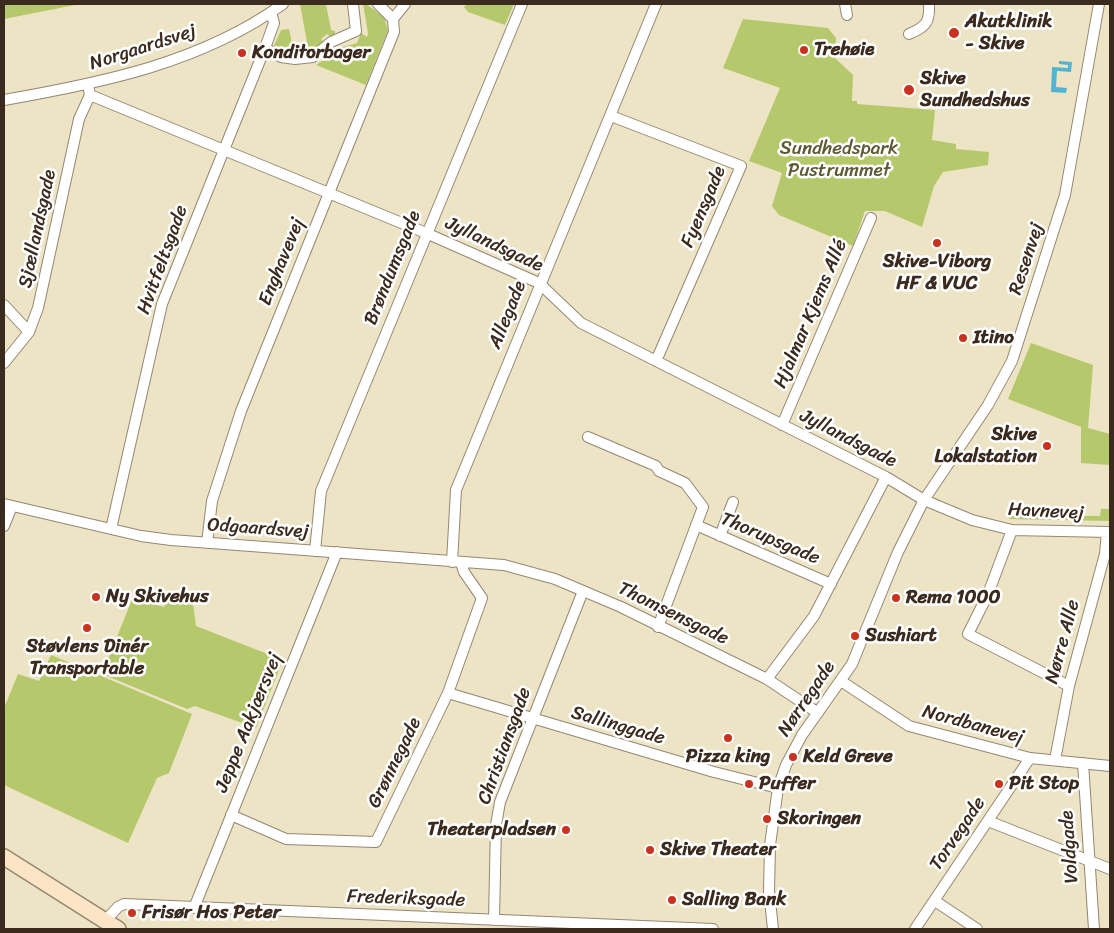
<!DOCTYPE html>
<meta charset="utf-8">
<style>
body{margin:0}
#map{position:relative;width:1114px;height:933px;overflow:hidden;background:#ede4c6;font-family:Sriracha,sans-serif}
canvas{display:block}
.frame{position:absolute;inset:0;border:5px solid #3b2a1e;pointer-events:none}
</style>
<div id="map">
<canvas width="1114" height="933"></canvas>
<div class="frame"></div>
</div>
<script>
const g = document.querySelector('canvas').getContext('2d');
g.lineJoin = 'round';
function paint(path, color) { g.fillStyle = color; g.fill(path, 'evenodd'); }
function strokePath(path, color, width, dash) { g.strokeStyle = color; g.lineWidth = width; g.lineCap = dash ? 'butt' : 'round'; g.setLineDash(dash || []); g.stroke(path); }
function label(font, color, halo, rows, align = 'center') {
  g.font = font + ' Sriracha,sans-serif'; g.lineWidth = 5; g.setLineDash([]); g.textBaseline = 'middle'; g.strokeStyle = halo; g.fillStyle = color; for (const [text, x, y, turn = 0] of rows) {
    g.save(); g.translate(x, y); g.rotate((+turn || 0) * Math.PI / 180); g.textAlign = isNaN(turn) ? turn : align; if (halo) g.strokeText(text, 0, 0); g.fillText(text, 0, 0); g.restore();
  }
}
const green = new Path2D(`
 M4,4h76l-76,15z
 M300,4h26l5,26 4,1v6l-3,1 -5,-4 -6,5 4,4 -10,8 -6,2z
 M363,4h3l18,13 4,13 -22,55 -50,-20 26,-18 15,-4 4,-10 6,4 1,-4z
 M467,4h47l-9,21 -37,-13 -4,-5z
 M743,19l85,9 8,10 -1,20 18,17 -1,26h5v3l78,6 -3,30 24,4v5l33,3 -1,13 -45,7 -9,14 -12,41 -37,-16h-20l-12,35 -74,-31 -7,-9 10,-33 -33,-12 31,-73 -57,-20z
 M289,29l5,24 -2,3 -15,-4 -4,-4 8,-18z
 M1031,343l62,22 -5,63 22,6v31l-29,-2v-36l-73,-28z
 M1101,509h9v12l-101,-2 2,-7h9v3l80,1z
 M169,594l23,2 4,30 87,34 -27,68 -61,-22 -8,3 -85,-35 31,-77 31,10z
 M51,655l141,59 -23,59 -12,5 -29,65 -124,-58v-77l14,-34 21,7z`);
const water = new Path2D(`
 M1059,61l13,1 -1,10 -14,-1 -1,16 11,1 -1,5 -15,-1 1,-25 16,1v-3l-9,-1z`);
const street = new Path2D(`
 M845,4l2,11
 M393,19l12,-15
 M909,34c17,-7 21,-12 20,-30
 M265,48l16,9 14,2 18,-2 18,-15 25,-11 -3,-27
 M88,85l2,10 336,138 113,50 42,40 305,154 38,23 48,20 40,10 98,2
 M4,100c97,-17 197,-37 279,-96
 M611,116l130,50 -85,195
 M4,305l25,27
 M4,363l25,-31 9,-24 41,-189 11,-24
 M782,425l89,-207
 M588,437l68,29 3,5 26,12 18,24 -45,120
 M4,504l137,32 30,4 333,25 51,14 66,28 146,72 51,34
 M696,525l135,59
 M4,526l8,-20
 M111,529l51,-225 103,-256 9,-25 -3,-11
 M1012,530l-24,64 -20,40 101,52
 M720,536l13,-34
 M207,543l5,-42 29,-90 153,-379 -1,-13 -15,-15
 M315,551l6,-60 201,-487
 M452,562l4,-72 200,-486
 M767,679l47,-63 72,-139
 M841,681l68,45 121,32 80,8
 M448,693l266,79 64,16
 M1055,760l14,-74 36,-132 2,-22
 M1083,763l11,166
 M231,815l55,24 90,3 72,-149 34,-95 -18,-26 -3,-9
 M988,821l122,48
 M935,901l42,28
 M194,908l143,-356
 M494,920l2,-95 4,-23 83,-211
 M105,921l13,-14 6,-3 589,25
 M773,929l-4,-38 1,-46 8,-57 8,-23 16,-30 50,-71 46,-112 26,-52 64,-95 24,-44 53,-166 34,-191
 M915,929l115,-171`);
const secondary = new Path2D(`
 M4,857l114,72`);
const markers = [
 [954,33,6,"#c8321e"],
 [804,50,5,"#c8321e"],
 [242,53,5,"#c8321e"],
 [909,90,6,"#c8321e"],
 [937,243,5,"#c8321e"],
 [963,338,5,"#c8321e"],
 [1047,446,5,"#c8321e"],
 [96,597,5,"#c8321e"],
 [896,598,5,"#c8321e"],
 [87,628,5,"#c8321e"],
 [855,636,5,"#c8321e"],
 [728,738,5,"#c8321e"],
 [793,757,5,"#c8321e"],
 [749,784,5,"#c8321e"],
 [999,784,5,"#c8321e"],
 [767,819,5,"#c8321e"],
 [566,830,5,"#c8321e"],
 [650,850,5,"#c8321e"],
 [672,900,5,"#c8321e"],
 [132,913,5,"#c8321e"]
];
const poiNames = [
 ["Akutklinik",965,22],
 ["- Skive",965,44],
 ["Trehøie",814,50],
 ["Konditorbager",252,53],
 ["Skive",920,79],
 ["Sundhedshus",920,101],
 ["Skive-Viborg",937,262,"center"],
 ["HF & VUC",937,284,"center"],
 ["Itino",973,338],
 ["Skive",1037,435,"right"],
 ["Lokalstation",1037,457,"right"],
 ["Ny Skivehus",106,597],
 ["Rema 1000",906,598],
 ["Sushiart",865,636],
 ["Støvlens Dinér",87,647,"center"],
 ["Transportable",87,669,"center"],
 ["Pizza king",728,757,"center"],
 ["Keld Greve",803,757],
 ["Puffer",759,784],
 ["Pit Stop",1009,784],
 ["Skoringen",777,819],
 ["Theaterpladsen",556,830,"right"],
 ["Skive Theater",660,850],
 ["Salling Bank",682,900],
 ["Frisør Hos Peter",142,913]
];
const streetNames = [
 ["Norgaardsvej",143,48,-18],
 ["Fyensgade",704,207,-67],
 ["Sjællandsgade",38,229,-78],
 ["Jyllandsgade",494,245,25],
 ["Resenvej",1027,259,-72],
 ["Hvitfeltsgade",163,260,-70],
 ["Enghavevej",282,262,-68],
 ["Brøndumsgade",393,268,-68],
 ["Hjalmar Kjems Allé",811,314,-67],
 ["Allegade",508,315,-68],
 ["Jyllandsgade",848,439,27],
 ["Havnevej",1046,512,3],
 ["Odgaardsvej",258,529,4],
 ["Thorupsgade",770,539,23],
 ["Thomsensgade",673,614,26],
 ["Nørre Alle",1063,642,-75],
 ["Nørregade",807,699,-56],
 ["Jeppe Aakjærsvej",249,723,-68],
 ["Nordbanevej",973,725,15],
 ["Sallinggade",618,726,16],
 ["Christiansgade",505,746,-70],
 ["Grønnegade",395,763,-64],
 ["Torvegade",958,834,-56],
 ["Voldgade",1070,847,-94],
 ["Frederiksgade",406,899,2]
];
const parkNames = [
 ["Sundhedspark",839,149],
 ["Pustrummet",839,171]
];
paint(green, '#b5c86c');
paint(water, '#53b4d2');
strokePath(street, '#948772', 12);
strokePath(secondary, '#948772', 18);
strokePath(street, '#fff', 10);
strokePath(secondary, '#fce5c4', 15);
for (const [x, y, r, color] of markers) { const dot = new Path2D(); dot.arc(x, y, r, 0, 2 * Math.PI); g.fillStyle = color; g.fill(dot); strokePath(dot, '#fff', 2); }
label('bold 19px', '#3b2a1e', '#fff', poiNames, 'left');
label('19px', '#3b2a1e', '#fff', streetNames);
label('19px', '#605935', '#fff', parkNames);
</script>
